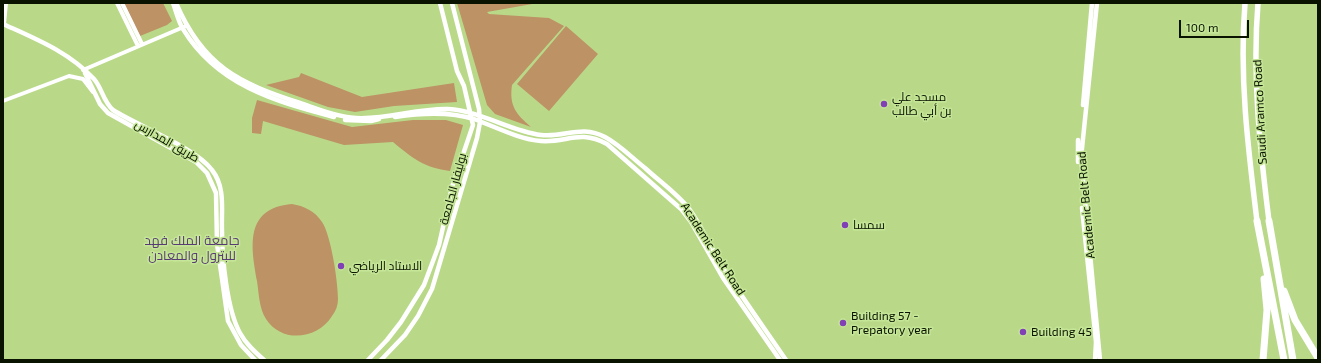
<!DOCTYPE html>
<meta charset="utf-8">
<style>
body{margin:0}
#map{position:relative;width:1321px;height:363px;overflow:hidden;background:#b9d989;font-family:"Exo 2",sans-serif}
canvas{display:block}
.frame{position:absolute;inset:0;border:4px solid #091300;pointer-events:none}
.scale{position:absolute;left:1179px;top:20px;width:70px;height:18px;box-sizing:border-box;border:2px solid #091300;border-top:0;padding-left:5px;font-size:12px;line-height:14px;white-space:nowrap;color:#091300;-webkit-text-stroke:3px #c5e696;paint-order:stroke}
</style>
<div id="map">
<canvas width="1321" height="363"></canvas>
<div class="frame"></div>
<div class="scale">100 m</div>
</div>
<script>
const g = document.querySelector('canvas').getContext('2d');
g.lineJoin = 'round';
function paint(path, color) { g.fillStyle = color; g.fill(path, 'evenodd'); }
function strokePath(path, color, width, dash) { g.strokeStyle = color; g.lineWidth = width; g.lineCap = dash ? 'butt' : 'round'; g.setLineDash(dash || []); g.stroke(path); }
function label(font, color, halo, rows, align = 'center') {
  g.font = font + ' "Exo 2",Cairo,sans-serif'; g.lineWidth = 3; g.setLineDash([]); g.textBaseline = 'middle'; g.strokeStyle = halo; g.fillStyle = color; for (const [text, x, y, turn = 0] of rows) {
    g.save(); g.translate(x, y); g.rotate((+turn || 0) * Math.PI / 180); g.textAlign = isNaN(turn) ? turn : align; if (halo) g.strokeText(text, 0, 0); g.fillText(text, 0, 0); g.restore();
  }
}
const green = new Path2D(`
 M124,3h39l9,18 -5,4 -27,11z
 M457,3h81l-51,9 2,2 60,4 15,8 -52,59c-3,21 4,29 19,42l-36,-13 -8,-9z
 M566,26l32,28 -49,57 -32,-27z
 M301,73l61,24 92,-14 3,19 -63,4 -39,6 -27,-5 -62,-22 33,-8z
 M257,100l95,27 61,-7h33l17,5 -13,46c-25,-3 -38,-13 -57,-29l-49,3 -81,-24 -2,13 -9,-1v-15z
 M292,204c12,2 23,7 30,18 9,13 16,60 16,77 0,6 -2,12 -6,17 -14,23 -50,28 -66,3 -7,-11 -7,-25 -9,-38 -6,-34 -13,-73 35,-77z`);
const minor = new Path2D(`
 M117,3l21,43
 M122,3l20,41
 M4,24l2,-21
 M83,70l103,-44
 M3,101l66,-25 14,3 10,13`);
const tertiary = new Path2D(`
 M173,3c3,8 5,18 10,26 34,56 91,72 151,88
 M176,3c27,63 62,80 124,100 18,6 37,14 56,15 31,2 61,-10 92,-9 33,2 62,22 93,26 24,3 40,-11 64,2 15,8 27,21 40,31 15,14 33,26 45,42 13,18 21,39 33,57 20,32 42,62 63,93
 M1097,3l-16,155 19,202
 M3,24c33,15 66,28 91,55 8,9 9,22 19,31 25,16 83,38 99,60 14,18 9,40 10,61 0,27 5,79 18,102 6,11 15,19 24,27
 M85,73l15,31 8,9 88,49 11,11 9,20 1,51 11,77 13,24 14,15
 M1083,105l9,-102
 M395,117c26,-4 53,-6 79,2 22,8 44,20 67,22 26,2 38,-12 66,3l74,65 10,13 32,56 57,82
 M345,120l26,1 8,-2
 M1078,162v-22
 M1082,208l14,134 -1,18
 M368,360l19,-20 14,-18 23,-37 15,-40 13,-58 21,-62 -9,-39 -7,-15 -17,-68
 M381,360l24,-25 13,-19 14,-27 45,-151 3,-16 -1,-13 -27,-106`);
const secondary = new Path2D(`
 M1245,3c-6,73 3,145 12,218
 M1258,3c-6,73 2,146 11,218`);
const motorway = new Path2D(`
 M1257,221l27,139
 M1269,221l24,139
 M1284,291l11,29 23,38
 M1263,360l4,-50 -3,-31`);
const markers = [
 [884,104,4,"#8140b5"],
 [845,225,4,"#8140b5"],
 [341,266,4,"#8140b5"],
 [843,323,4,"#8140b5"],
 [1023,332,4,"#8140b5"]
];
const poiNames = [
 ["مسجد علي",892,97],
 ["بن أبي طالب",892,111],
 ["سمسا",853,225],
 ["الاستاد الرياضي",349,266],
 ["Building 57 -",851,316],
 ["Prepatory year",851,330],
 ["Building 45",1031,332]
];
const streetNames = [
 ["Saudi Aramco Road",1260,112,-93],
 ["طريق المدارس",167,141,30],
 ["بوليفار الجامعة",453,189,-75],
 ["Academic Belt Road",1086,205,-95],
 ["Academic Belt Road",713,249,57]
];
const neighbourhoodNames = [
 ["جامعة الملك فهد",192,241],
 ["للبترول والمعادن",192,256]
];
paint(green, '#bd9265');
strokePath(minor, '#fff', 4);
strokePath(tertiary, '#fff', 4.5);
strokePath(secondary, '#fff', 5.5);
strokePath(motorway, '#fff', 7);
for (const [x, y, r, color] of markers) { const dot = new Path2D(); dot.arc(x, y, r, 0, 2 * Math.PI); g.fillStyle = color; g.fill(dot); strokePath(dot, '#c5e696', 1.5); }
label('12px', '#091300', '#c5e696', poiNames, 'left');
label('12px', '#091300', '#c5e696', streetNames);
label('13px', '#583a74', '#c5e696', neighbourhoodNames);
</script>
